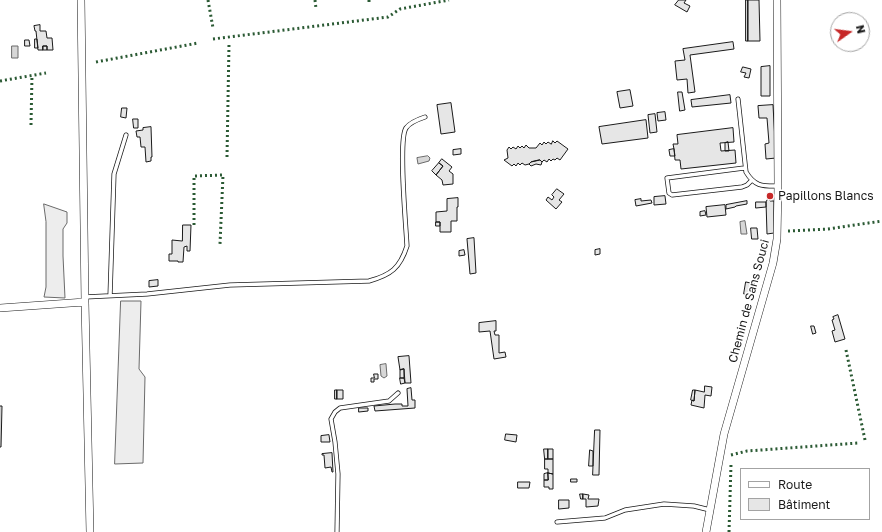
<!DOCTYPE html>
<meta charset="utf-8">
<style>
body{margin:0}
#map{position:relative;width:882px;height:532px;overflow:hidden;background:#fff;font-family:"Golos Text",sans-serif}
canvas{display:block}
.legend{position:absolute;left:740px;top:468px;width:130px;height:52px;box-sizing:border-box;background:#fff;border:1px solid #a3a3a3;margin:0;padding:5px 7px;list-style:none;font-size:12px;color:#1a1a1a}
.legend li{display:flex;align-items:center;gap:8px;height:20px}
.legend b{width:20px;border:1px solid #a3a3a3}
.north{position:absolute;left:830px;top:12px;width:40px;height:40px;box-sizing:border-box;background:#fff;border:1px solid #a3a3a3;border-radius:50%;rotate:76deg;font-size:11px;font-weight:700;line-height:16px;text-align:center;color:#1a1a1a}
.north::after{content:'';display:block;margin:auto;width:14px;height:18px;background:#c62828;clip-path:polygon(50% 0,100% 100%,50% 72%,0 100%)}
</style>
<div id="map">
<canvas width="882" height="532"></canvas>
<ul class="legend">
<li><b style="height:5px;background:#fff"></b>Route</li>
<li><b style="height:11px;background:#e6e6e6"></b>Bâtiment</li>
</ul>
<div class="north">N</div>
</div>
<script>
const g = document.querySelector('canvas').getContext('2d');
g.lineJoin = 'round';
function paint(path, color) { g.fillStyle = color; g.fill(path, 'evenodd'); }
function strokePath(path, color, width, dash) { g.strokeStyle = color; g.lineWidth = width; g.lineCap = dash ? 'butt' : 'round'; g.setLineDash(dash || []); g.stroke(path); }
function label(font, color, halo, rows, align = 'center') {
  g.font = font + ' "Golos Text",sans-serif'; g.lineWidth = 3; g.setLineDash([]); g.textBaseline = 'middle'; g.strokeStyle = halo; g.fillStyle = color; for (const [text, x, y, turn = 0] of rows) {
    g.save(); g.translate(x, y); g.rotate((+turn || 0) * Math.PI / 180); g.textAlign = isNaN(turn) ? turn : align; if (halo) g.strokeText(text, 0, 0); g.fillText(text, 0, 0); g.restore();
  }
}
const built = new Path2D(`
 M44,204l23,8v11l-4,6v27l2,42 -21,-1 2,-10v-65z
 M121,301h20l-2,68 6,8 -2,86 -28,1z`);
const water = new Path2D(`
 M12,46h6v12h-6z
 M428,156l2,2 -1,3 -11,3 -1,-6z
 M745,221l2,13h-6l-1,-12z
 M386,364l1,12 -3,2 -3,-2 -1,-11z`);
const building = new Path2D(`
 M679,0h7l-2,3 6,3 -3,6 -12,-7z
 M746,0h2v41h-2z
 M748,0h11l1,41h-12z
 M40,25v6h6l1,7h5l1,12h-6v-4h-4v4h-5l-2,-19h-1l-1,-5z
 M35,39h2l1,9h-3z
 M25,40h4l1,6h-5z
 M733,42l1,7 -44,6 5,37 -7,1 -1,-14 -10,1 -2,-19 10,-1 -2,-11z
 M43,46h4v4h-4z
 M770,66v30h-9v-29z
 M743,67l8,2 -2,9 -5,-1 2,-4 -5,-1z
 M630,90l3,16 -13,2 -3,-16z
 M678,92h4l3,18 -5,1z
 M730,95l1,8 -39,4 -1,-7z
 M451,103l4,29 -14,2 -4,-29z
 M773,105l3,53 -10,1 -1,-15 4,-1 -2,-25h-8l-1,-12z
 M122,108h5l-1,10 -5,-1z
 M665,112l1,8 -8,1 -1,-8z
 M655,114l2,18 -7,1 -2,-18z
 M133,119h5v9h-4z
 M646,120l2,18 -46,6 -3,-17z
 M151,127l1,30h-1v4l-5,1 -1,-15h-4l-1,-10h-3l-1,-6 7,-1v-2z
 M733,128l1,14 -14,1 1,8 14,-1 1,13 -55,6 -1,-9h-5l-1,-11 -1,-5h5l-1,-9z
 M553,141l2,2 2,-2 11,8 -8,11 -3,-2 -2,2 -2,-1 -2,2 -2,-2 -2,3 -3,-2 -2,2 -2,-2 -9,2 -2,2 -4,1 -3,-2 -2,2 -2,-2 -2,3 -2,-2 -2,2 -8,-6 4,-2 -1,-8 2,-3 2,2 2,-2 3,2 2,-3 2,2 2,-2 2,2 2,-3 3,3h7l4,-5 2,2 2,-3 2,2 2,-2 3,2z
 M728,142l1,9h-4v-8z
 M461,149v5l-8,1v-5z
 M674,149l1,7h-5l-1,-6z
 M442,159l10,8 -3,4 4,3v10l-10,1 -1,-5 -6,-5 7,-9 -4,-3z
 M540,160l2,2 -1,3 -5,-1 -5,2 -2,-2 2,-2z
 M439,163l4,3 -7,9 -4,-4z
 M557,189l7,5 -5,6 3,2 -6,7 -10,-9 2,-3 4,3 2,-3 -2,-2z
 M665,196l1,8 -12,1v-8z
 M458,198v9h-1v14h-6v11h-11v-10h-4v-10l11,-1v-12z
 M641,199v2l10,-1 1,3 -16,3 -1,-6z
 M769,199l1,2h4v32l-7,1 -1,-32 1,-2z
 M747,201v3l-11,2 -1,1 -9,2v-4z
 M756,202h10v5l-10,1z
 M725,205l1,10 -19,2 -1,-10z
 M705,211l1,4 -6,1v-4z
 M436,222h4v4h-4z
 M183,225h8l-1,26h-3v-5l-3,1 -1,15h-5v-1h-9v-7h3v-14l10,1z
 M751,228h6l1,11h-6z
 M474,238l2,35 -6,1 -3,-35z
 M600,249v5l-5,1v-5z
 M464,250l1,5 -6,1v-5z
 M158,280v6l-9,1v-6z
 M746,282l9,2 -3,12 -8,-2z
 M838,315l7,24 -10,3 -3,-11 3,-1 -3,-10 2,-1 -1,-2z
 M496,321v10h-2l1,4h4v18l6,-1 1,5 -12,2 -4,-28 -11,1v-9z
 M811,326h3l2,7 -3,1z
 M409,356l2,27h-6l-1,-14 -4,1 -2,-13z
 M404,369v9h-4v-8z
 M374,374h4v5h-4v3h-3v-4h3z
 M400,378h4l1,5 -4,1z
 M705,386l7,1 -1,9 -6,-1 -1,13 -13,-3 1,-5 2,1 1,-11 9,2z
 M411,388l1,12h3v8l-40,3 -1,-5 21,-2h7v2h6l-1,-17z
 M335,390h2v9h-2z
 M337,390h6v9h-6z
 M693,390h2l-1,11 -3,-1z
 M0,406h2l-1,41h-1z
 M359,408h9v3l-9,1z
 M595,430h5l-1,45h-6z
 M506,434l11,1 -1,7 -11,-2z
 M329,435l1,7h-9v-6z
 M544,449h4v10h-3z
 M548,449h5v10h-5z
 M590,450l3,1v15h-4z
 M332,453l1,19h-1l-1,-5 -6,1 -1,-13h-2v-1z
 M545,459h8v15l-5,-1v-4h-3z
 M548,473v7h-4v-6z
 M548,473l5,1v15h-4v-2h-5v-7h4z
 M571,479h6v3h-6z
 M518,482h12l-1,6h-11z
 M580,494h3v5h-2z
 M583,494l6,1 -1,4h11l-1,7 -12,1v-8h-3z
 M559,500h10v8l-10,1z`);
const service = new Path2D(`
 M738,99l8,73c9,15 17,14 32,14
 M744,168l-77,10 2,15 3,2 70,-8 5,-2 5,-5
 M110,296l4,-122 12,-39
 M85,297l62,-3 83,-9 139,-4c22,-6 31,-13 38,-35 -1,-20 -9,-106 -1,-118 4,-6 13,-9 19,-11
 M557,522l48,-4 20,-8 39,-6 30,2 16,4
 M337,532l1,-58 -3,-32 -4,-23 4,-7 5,-4 49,-7 9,-8`);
const minor = new Path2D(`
 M81,0l4,302 5,230
 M0,308l85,-6
 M706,532l18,-98 49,-171 4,-24 1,-53 -1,-186`);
const hedge = new Path2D(`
 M208,0l5,28
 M315,0l1,9
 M369,0v3
 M213,39l175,-22 12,-8 49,-9
 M96,62l102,-19
 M0,81l46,-8
 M31,125l1,-50
 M227,157l2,-113
 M194,225v-49l29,-1 -3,69
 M788,231l40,-2 54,-8
 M846,350l19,90
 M731,455l16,-4 111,-8
 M729,532l2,-68`);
const markers = [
 [770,196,4,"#c62828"]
];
const poiNames = [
 ["Papillons Blancs",778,196]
];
const streetNames = [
 ["Chemin de Sans Souci",749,301,-75]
];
paint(built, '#ededed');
strokePath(built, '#6a6a6a', 1);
paint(water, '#d7d7d7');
strokePath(water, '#6a6a6a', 1);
paint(building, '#e6e6e6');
strokePath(building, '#1a1a1a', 1);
strokePath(service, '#1a1a1a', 5);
strokePath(minor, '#1a1a1a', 8);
strokePath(service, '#fff', 3.5);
strokePath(minor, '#fff', 7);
strokePath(hedge, '#2b5a34', 3, [2, 3]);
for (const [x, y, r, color] of markers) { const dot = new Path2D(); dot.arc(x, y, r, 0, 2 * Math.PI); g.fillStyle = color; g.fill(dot); strokePath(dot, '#fff', 1.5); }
label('12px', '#1a1a1a', '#fff', poiNames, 'left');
label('12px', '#1a1a1a', '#fff', streetNames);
</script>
